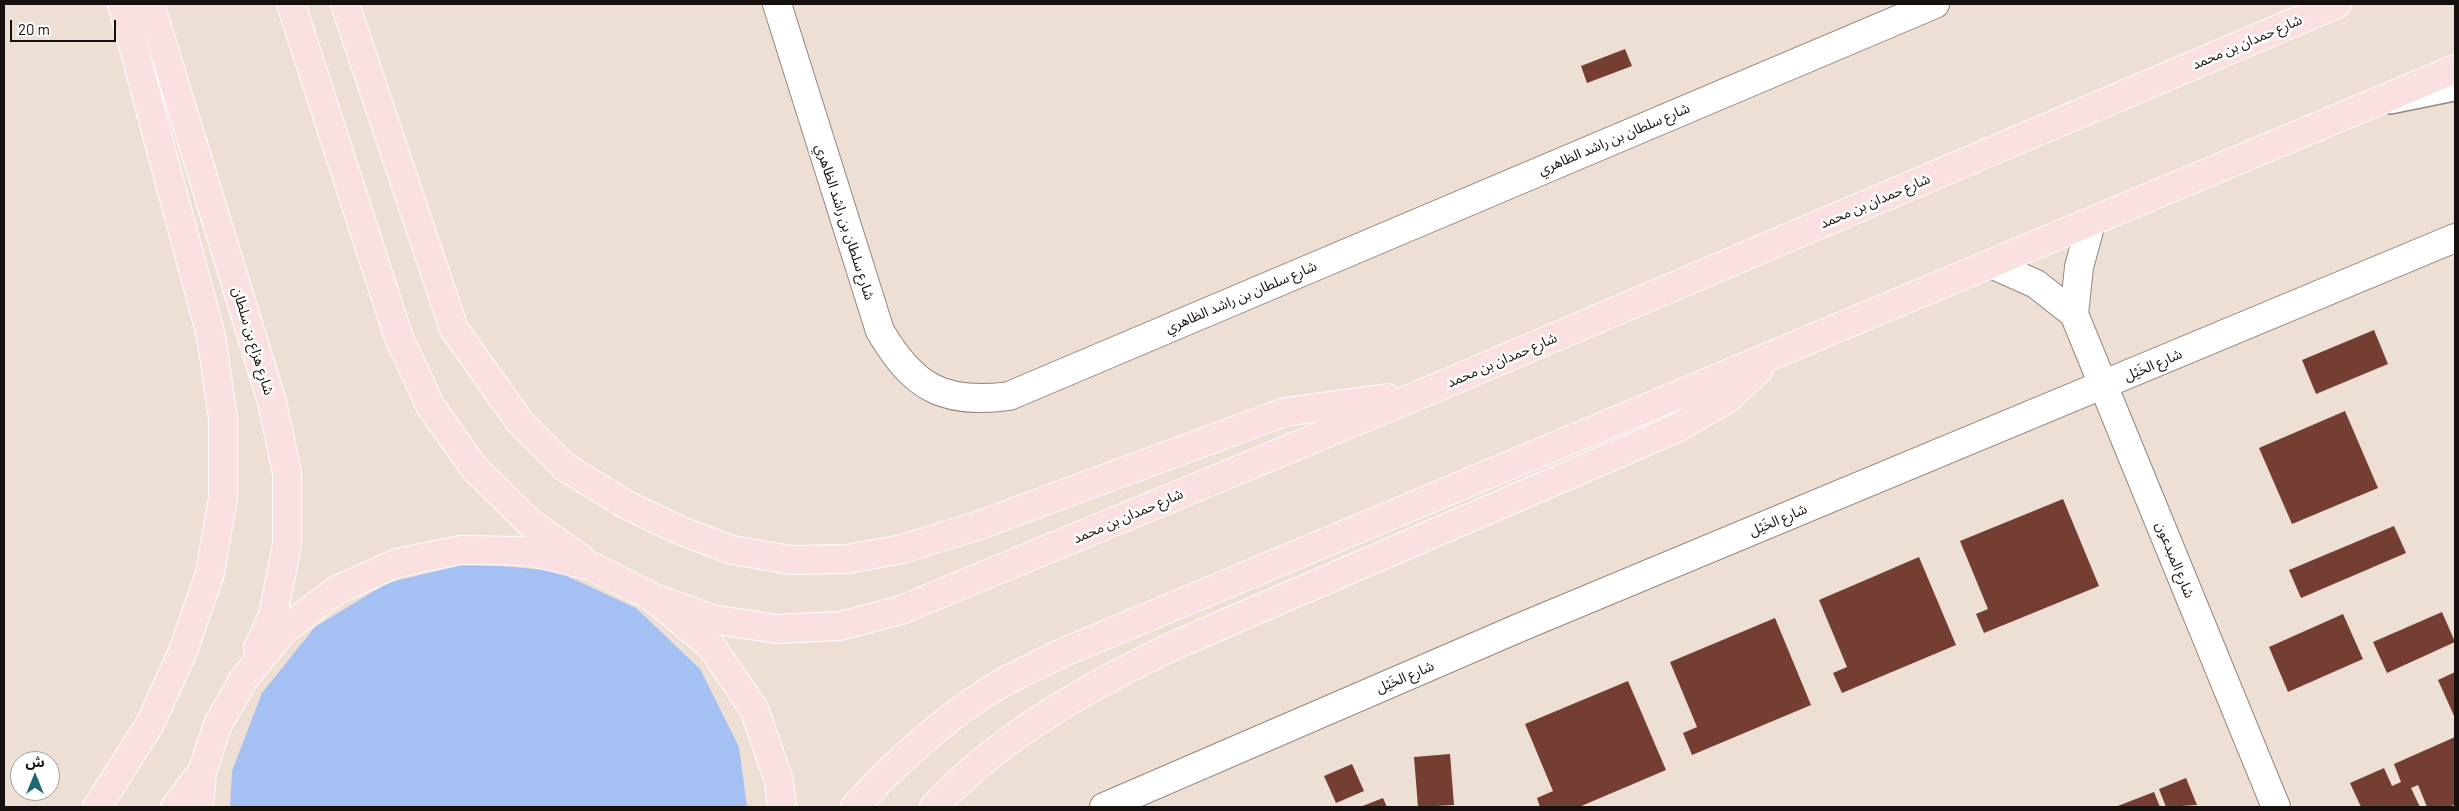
<!DOCTYPE html>
<meta charset="utf-8">
<style>
body{margin:0}
#map{position:relative;width:2459px;height:811px;overflow:hidden;background:#eedfd5;font-family:Barlow,"Noto Sans Arabic",sans-serif}
canvas{display:block}
.frame{position:absolute;inset:0;border:5px solid #16110e;pointer-events:none}
.north{position:absolute;left:10px;top:751px;width:50px;height:50px;box-sizing:border-box;background:#fff;border:1px solid #a2a09f;border-radius:50%;rotate:0deg;font-size:14px;font-weight:700;line-height:20px;text-align:center;color:#16110e}
.north::after{content:'';display:block;margin:auto;width:18px;height:22px;background:#1d6971;clip-path:polygon(50% 0,100% 100%,50% 72%,0 100%)}
.scale{position:absolute;left:10px;top:20px;width:106px;height:22px;box-sizing:border-box;border:2px solid #16110e;border-top:0;padding-left:6px;font-size:15px;line-height:18px;white-space:nowrap;color:#16110e;-webkit-text-stroke:4px #fff;paint-order:stroke}
</style>
<div id="map">
<canvas width="2459" height="811"></canvas>
<div class="frame"></div>
<div class="north">ش</div>
<div class="scale">20 m</div>
</div>
<script>
const g = document.querySelector('canvas').getContext('2d');
g.lineJoin = 'round';
function paint(path, color) { g.fillStyle = color; g.fill(path, 'evenodd'); }
function strokePath(path, color, width, dash) { g.strokeStyle = color; g.lineWidth = width; g.lineCap = dash ? 'butt' : 'round'; g.setLineDash(dash || []); g.stroke(path); }
function label(font, color, halo, rows, align = 'center') {
  g.font = font + ' Barlow,"Noto Sans Arabic",sans-serif'; g.lineWidth = 5; g.setLineDash([]); g.textBaseline = 'middle'; g.strokeStyle = halo; g.fillStyle = color; for (const [text, x, y, turn = 0] of rows) {
    g.save(); g.translate(x, y); g.rotate((+turn || 0) * Math.PI / 180); g.textAlign = isNaN(turn) ? turn : align; if (halo) g.strokeText(text, 0, 0); g.fillText(text, 0, 0); g.restore();
  }
}
const water = new Path2D(`
 M469,563l87,8 80,37 64,61 39,78 8,60h-517l2,-36 30,-78 53,-66 72,-44z`);
const building = new Path2D(`
 M1625,49l7,17 -45,17 -6,-17z
 M2374,330l14,34 -72,30 -14,-34z
 M2345,411l33,77 -86,36 -33,-76z
 M2063,499l36,87 -115,47 -8,-19 12,-5 -28,-68z
 M2394,526l12,27 -105,45 -12,-28z
 M1919,557l37,88 -114,48 -9,-20 14,-6 -28,-67z
 M2442,612l13,30 -68,31 -14,-31z
 M2343,614l20,45 -75,33 -19,-45z
 M1775,618l36,87 -119,50 -9,-22 14,-6 -27,-65z
 M2455,672v46l-17,-38z
 M1628,681l38,89 -87,37h-39l-3,-9 16,-7 -28,-67z
 M2455,737v70l-1,-2 -6,2h-21l-9,-22 -7,3 9,19h-59l-11,-24 34,-15 8,18 9,-4 -7,-18z
 M1450,754l4,51 -36,2 -4,-50z
 M1352,764l12,27 -28,12 -12,-27z
 M2186,778l11,27 -31,2 -7,-18z
 M2154,792l6,15h-45z
 M1383,798l4,9h-27z`);
const service = new Path2D(`
 M2391,106l64,-13`);
const minor = new Path2D(`
 M777,4l103,327c33,56 63,74 129,65l926,-392
 M1991,264l45,20 38,30 202,493
 M2074,314l5,-47 12,-44
 M1104,807l417,-180 934,-389`);
const primary = new Path2D(`
 M150,4l122,398 15,71v72l-14,70 -15,33
 M291,4l108,334 32,69 44,62 54,53 51,36
 M345,4l109,325 66,93 45,45 60,37 54,26 53,20 59,10 56,-1 55,-10 75,-23 308,-114 102,-14
 M652,597l60,22 64,10 64,-3 61,-16 525,-218 911,-388
 M97,807l53,-83 33,-73 27,-78 13,-75v-80l-12,-82 -89,-332
 M175,807l27,-35
 M199,807l3,-35 16,-48 25,-44 41,-50 53,-40 60,-27 64,-13 66,1 64,15 61,31 59,49 43,63 25,72 3,26
 M855,807c43,-47 90,-90 145,-123 20,-11 41,-21 62,-31l1393,-584
 M934,807c68,-73 157,-122 246,-164l495,-214 52,-30 32,-30`);
const streetNames = [
 ["شارع حمدان بن محمد",2247,42,-23],
 ["شارع سلطان بن راشد الظاهري",1614,139,-23],
 ["شارع حمدان بن محمد",1875,201,-23],
 ["شارع سلطان بن راشد الظاهري",845,222,72],
 ["شارع سلطان بن راشد الظاهري",1241,297,-23],
 ["شارع هزاع بن سلطان",253,341,73],
 ["شارع حمدان بن محمد",1502,360,-23],
 ["شارع الخَيْل",2153,365,-23],
 ["شارع حمدان بن محمد",1128,516,-23],
 ["شارع الخَيْل",1778,520,-23],
 ["شارع المبدعون",2175,560,68],
 ["شارع الخَيْل",1405,677,-23]
];
paint(water, '#a5c0f3');
paint(building, '#743e32');
strokePath(service, '#94867c', 18);
strokePath(minor, '#94867c', 30);
strokePath(primary, '#fff', 30);
strokePath(service, '#fff', 15);
strokePath(minor, '#fff', 28);
strokePath(primary, '#fae0e1', 28);
label('14px', '#16110e', '#fff', streetNames);
</script>
